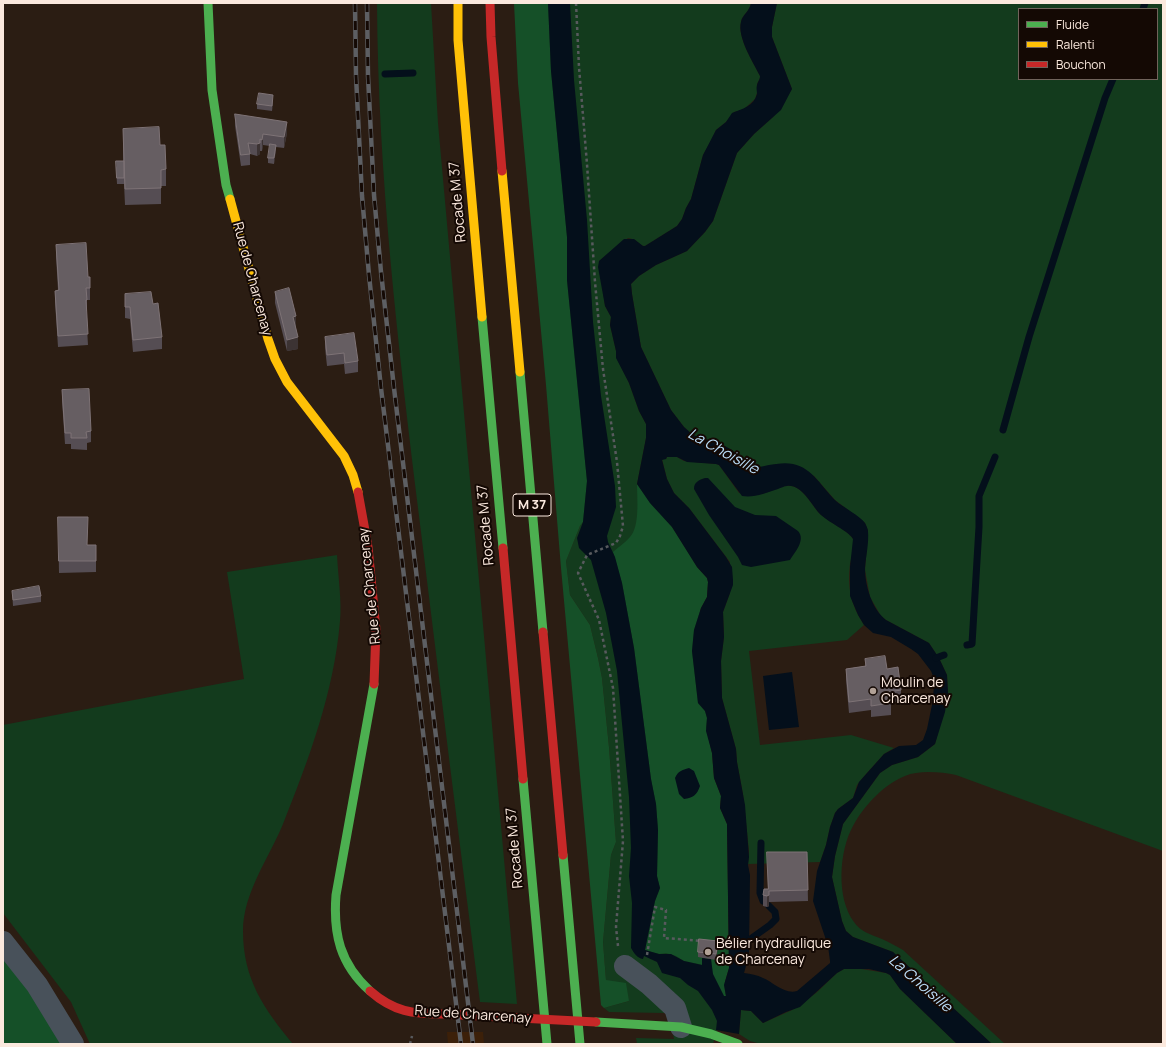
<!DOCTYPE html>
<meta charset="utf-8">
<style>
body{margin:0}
#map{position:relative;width:1166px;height:1047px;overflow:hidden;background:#2b1d13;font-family:Manrope,sans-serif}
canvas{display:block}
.frame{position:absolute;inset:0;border:4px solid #fbe9de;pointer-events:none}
.legend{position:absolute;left:1018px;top:8px;width:140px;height:72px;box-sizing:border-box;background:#140904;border:1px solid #70635b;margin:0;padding:5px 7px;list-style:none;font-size:12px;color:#fbe9de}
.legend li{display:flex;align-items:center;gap:8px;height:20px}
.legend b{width:20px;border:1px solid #70635b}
</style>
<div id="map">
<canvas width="1166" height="1047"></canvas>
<div class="frame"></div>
<ul class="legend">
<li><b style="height:5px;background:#4caf50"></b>Fluide</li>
<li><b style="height:5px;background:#ffc107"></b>Ralenti</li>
<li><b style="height:5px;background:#c62828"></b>Bouchon</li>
</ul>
</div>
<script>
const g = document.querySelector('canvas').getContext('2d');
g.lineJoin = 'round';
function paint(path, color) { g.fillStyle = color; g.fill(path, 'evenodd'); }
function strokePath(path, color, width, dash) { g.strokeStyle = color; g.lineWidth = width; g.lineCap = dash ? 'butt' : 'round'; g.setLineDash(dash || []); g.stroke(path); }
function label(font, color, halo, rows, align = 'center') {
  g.font = font + ' Manrope,sans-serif'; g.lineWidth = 4; g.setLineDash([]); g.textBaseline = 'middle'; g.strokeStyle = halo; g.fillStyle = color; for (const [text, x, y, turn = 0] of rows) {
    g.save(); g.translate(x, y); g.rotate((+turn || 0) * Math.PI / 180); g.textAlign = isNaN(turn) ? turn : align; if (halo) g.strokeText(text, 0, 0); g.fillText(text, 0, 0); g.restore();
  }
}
const built = new Path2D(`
 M447,1032h36l1,12h-36z`);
const green = new Path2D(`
 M377,3h54l7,120 79,881 -37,-2c-21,-162 -41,-324 -61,-486 -21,-170 -41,-341 -42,-513z
 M540,3h211c-1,8 -9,12 -10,19 -4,15 12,40 19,54v2l-3,6v9l-2,6 -12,11 -9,2 -8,10 -10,8 -5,11 -8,14 -12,44 -5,9 -4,11 -5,7 -32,20c-6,0 -7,-7 -17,-8l-29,23 6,45 6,11 -1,8 6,26v5l13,27 10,28 7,13v14l-9,46 35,43 25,40 29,430 -13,47h-76l-1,-6 38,1 -5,-27 -4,-5 -1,6 -55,-1 -5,-4 25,-7 -23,-21 -3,-38 8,-87 5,-13 -7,-95 -7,-69 -4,-20 -8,-33 -20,-30 -4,-34 14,-35 3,-4z
 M777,3h386v848l-207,-76c-15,-3 -37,-5 -51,1 -21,8 -42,31 -52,50 -14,25 -17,72 1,96 7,10 16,12 28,17 7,3 14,7 21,11l102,94h-13l-99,-92 -40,-15 -7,-6 -4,-10 -10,-44 3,-21 8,-32 37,-51 12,-8 26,-8 17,-13 13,-51 -1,-18 -8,-17 -10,-15 -43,-23 -5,-4 -11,-19 -5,-27 3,-39 -3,-8 -30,-23 -21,-24 -35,-12 -17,3 -11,1 -19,-18 -11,-6 -28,-9 -9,-8 -13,-17 -30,-63 -9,-53 -1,-10 8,-8 17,-11 31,-14 18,-19 8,-11 24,-68 17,-19 19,-17 19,-28 -20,-52v-10zM1019,9h138v70h-138z
 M667,457h10l7,4 32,3 3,1 20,28c7,1 15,2 22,1 8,-1 17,-8 26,-8 14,-2 24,18 32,27 8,8 30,18 34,26 1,9 -1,17 -3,25 -3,24 1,41 14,61l-17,15 -98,11 11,94 91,-10 43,13 -10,6 -18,20 -9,11 -4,13 -15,11 -3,4 -5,14 -4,18 -6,17 -72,2 1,-13 -6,-57 -6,-32 -1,-13 -14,-51 -1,-37 3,-24 -1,-25 7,-19v-31l-41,-54 -15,-15 -7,-14 -5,-20h4z
 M337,555c1,20 5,47 3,66 -6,71 -31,138 -57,203 -14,34 -40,69 -40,107 0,48 21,78 50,113h-203l-19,-42 -68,-89v-188l241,-46 -17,-107z
 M855,968l31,5 4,2 10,14 57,55h-196l-11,-3 -11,-7 2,-24 10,1 12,12 29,-13 24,-17 21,-20 7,-4z`);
const forest = new Path2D(`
 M514,3h34l3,68 16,166v43l20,201 -4,41 -3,4 -14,35 4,34 20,30 8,33 4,20 7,69 7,95 -5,13 -8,87 3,38 20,3 3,18 -25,7 -3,-3 -40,-437 -15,-183 -28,-302z
 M637,484l13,19 22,24 25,40 10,11 1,4 -1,15 -6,11 -7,22 -2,21 6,52 7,8 2,7 -1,9 6,26 2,25 7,18 -1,12 7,16 2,144 -5,17 2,12h-2l-12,-23 -1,-15 -9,-1 1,7 -19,-4 -8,-5 -10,-3 -7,1 -14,-4 10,-49 5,-13 -3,-12 1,-46 -2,-26 -5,-25 -17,-131 -12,-65 -9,-31c5,-5 12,-9 17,-15 10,-11 7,-38 7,-53z
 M3,942l70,102h-70z`);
const water = new Path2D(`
 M548,3h22l4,77 13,140 6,102 8,74 14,90 1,21 -9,29 1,6 7,15 7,26 12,65 17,131 5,25 2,26 -1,46 3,12 -5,13 -10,49 14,4h12l13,7 18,4v-7l9,1 2,15 11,22h2l-2,-11 5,-17 -2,-144 -7,-16 1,-12 -7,-18 -2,-25 -6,-22 1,-13 -2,-7 -7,-8 -6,-52 2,-21 7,-22 6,-11 1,-15 -1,-4 -10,-11 -25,-40 -22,-24 -13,-19 9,-46v-14l-7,-13 -10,-28 -13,-25v-7l-6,-26 1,-8 -6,-11 -7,-39 1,-6 25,-22h10l9,7h2l32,-20 5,-7 4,-11 5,-9 12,-44 13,-25 10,-8 6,-9c10,-4 22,-7 25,-19 0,-3 -1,-6 0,-9 1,-4 3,-5 3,-9 -7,-14 -23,-39 -19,-54 1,-7 9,-11 10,-19h26l-5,24v10l20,52 -11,21 -27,24 -17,19 -24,68 -8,11 -18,19 -31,14 -17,11 -8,8 1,10 9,53 30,63 13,17 9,8 28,9 11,6 19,18c13,-1 29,-7 42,-4 20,4 29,24 43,37 7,6 24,15 29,22 1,2 3,6 3,8 1,12 -2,25 -3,37 0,18 7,41 21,52l43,23 10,15 8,17 1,18 -3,19 -10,32 -17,13 -26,8 -12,8 -37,51 -8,32 -3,21 10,44 4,10 7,6 40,15 99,92h-35l-57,-55 -10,-14 -4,-2 -17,-4h-25l-7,4 -37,34 -14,5 -23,11 -12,-12 -10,-1 -2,24 -23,-4 1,-9 -5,-11 -14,-19 -10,-6 -8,-7 -18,-5 -5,-11 -13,-6 -1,3c-6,-1 -9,-6 -12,-11l1,-45 -3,-27 2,-28 -2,-51 -12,-126 -11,-58 -15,-53 -12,-12 -2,-10 6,-16 4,-41 -20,-201v-43l-16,-166zM667,457h10l10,5 29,2 3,1 23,31c12,2 24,-3 36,-7 3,-1 6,-3 9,-3 14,-2 24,18 32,27 8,9 30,18 34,26l-3,28v29l8,19 6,10 9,8 18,4 20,12 7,5 13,17 2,5 1,11 -2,18 -5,24 -4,11 -7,5 -17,1 -15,8 -25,28 -6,16 -15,11 -3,4 -5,14 -4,18 -9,26 -4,30 15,45 2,15v2l-33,28c-12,4 -24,-9 -34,-13 -6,-3 -12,-4 -19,-5l4,-14 1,-7 1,-77 -2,-10 1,-8 -4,-52 -8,-43 -1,-13 -14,-51 -1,-37 3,-24 -1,-25 10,-27v-5l-1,-13 -6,-10 -37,-49 -15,-15 -7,-14 -5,-19 4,-1z
 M705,478h3l27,29 20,8 21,1 22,15c8,9 -3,21 -8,29l-39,7 -9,-2 -4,-8 -29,-42 -15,-26c0,-7 5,-9 11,-11z
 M792,672l7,55 -30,3 -6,-54z
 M689,768l5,3 6,15c-3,9 -7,12 -16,13l-5,-5 -4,-16c3,-7 7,-8 14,-10z`);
const stream = new Path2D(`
 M1143,9l2,-6
 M385,74l28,-1
 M1003,430l26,-93 76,-239 8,-19
 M967,645l5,-1 7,-117v-31l16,-39
 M936,658l8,-3
 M761,843l-1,50 3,8
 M742,945l28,-20 6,-6 -1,-7 -6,-6`);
const path = new Path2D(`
 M576,3l3,64 8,97 8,118 8,87 14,93 6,64 -3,10 -4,7 -29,12 -9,18 21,47 14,68 10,153 -7,86 2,19
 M647,955l8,-48 11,3 -2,28 38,3
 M410,1044l2,-8`);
const street = new Path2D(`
 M3,942l34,43 36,59
 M625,966l24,18 26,24 6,19`);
const fast = new Path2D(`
 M208,3l4,87 14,95 4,14
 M482,317l21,231
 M520,372l23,260
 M523,779l24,265
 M563,855l17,189
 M370,991c-30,-27 -37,-57 -34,-96l38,-211
 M596,1022l85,5 30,7 27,10`);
const slow = new Path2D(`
 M458,3v37l24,277
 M502,171l18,201
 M230,199l38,140 7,20 12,23 57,74 9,19 5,17`);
const jam = new Path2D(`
 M490,3l1,34 11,134
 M358,492l10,55 8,83 -2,54
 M503,548l20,231
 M543,632l20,223
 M370,991c24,21 43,23 73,23l153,8`);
const rail = new Path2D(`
 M355,3l1,73 6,120 7,79 12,113 80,656
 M367,3l1,73 6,119 7,77 13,116 79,656`);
const wall = new Path2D(`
 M273,101l-1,10 -15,-2v-5z
 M235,114l52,19 -3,15 -8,-1 -2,17 -6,-1v-5l2,-12 -7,-1 -1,6h-2v3l-3,2 -7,-2v11l-9,1 -6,-40z
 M123,129l37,16 6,24v17h-5v18l-36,1 -1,-21h-7l-1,-17 7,-6z
 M56,245l32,32 2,11v12h-3v11h-1l2,34 -30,2 -3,-45v-11l3,-1 -2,-34z
 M275,292l21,36 2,21 -11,2 -12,-48z
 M125,294l28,10 9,33v12l-29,3 -3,-33 -5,-1z
 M325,337l33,24v11l-13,2 -1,-10 -17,2 -2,-18z
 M62,390l29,41v11l-4,1v7l-16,-1v-5h-6l-3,-43z
 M58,517l29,28h9v27l-37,1z
 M12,591l29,5v6l-28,4z
 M865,659l22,10 14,21v11l-10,2v12l-20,2v-7l-22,3 -3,-33v-11l19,-3z
 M807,852l1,49 -39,1v4l-2,1 -4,-1v-11l5,-6z
 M718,946l-2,14 -18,-3v-5z`);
const shadedWall = new Path2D(`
 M273,95v6l-1,10v-5z
 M287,122v11l-3,15v-11z
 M263,134v11l-1,6v-11z
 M260,139v15l-3,2v-12z
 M276,145v6l-2,13v-6z
 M296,316v12h-3v-11z
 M298,337v12l-11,2v-11z
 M769,895v11l-2,1v-11z
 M718,941v5l-2,14v-6z`);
const building = new Path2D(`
 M259,93l14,2 -1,11 -15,-2z
 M235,114l52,8 -3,15 -21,-3 -1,6 -2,-1v4l-3,1 -9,-1 2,11 -9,1z
 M159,127l1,18h5l1,24 -5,1v18l-36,1 -2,-60z
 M270,144l6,1 -2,13h-6z
 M116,161h8v17h-7z
 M86,243l2,34h2v11h-4l1,12h-1l2,34 -30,2 -3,-45 4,-1 -3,-45z
 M289,288l7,28 -3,1 5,20 -11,3 -12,-48z
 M151,292l2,12 5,-1 4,34 -29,3 -3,-33h-5v-13z
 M354,333l4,28 -13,2 -1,-10 -17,2 -2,-18z
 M89,389l2,42 -5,1 1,6h-16v-5h-6l-3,-43z
 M58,517h30l-1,28h9v16h-37z
 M39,586l2,10 -28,4 -1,-9z
 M885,656l2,13 11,-2 3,23 -12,2 2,11 -20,3v-7l-22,3 -3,-33 20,-3 -1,-7z
 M767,852h40l1,38 -39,1v4l-2,1 -4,-1 1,-6h4z
 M699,939l19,2 -2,13 -18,-2z`);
const markers = [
 [873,691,4,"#b2a297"],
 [708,952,4,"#b2a297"]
];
const shields = [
 [532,505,38]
];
const shieldNames = [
 ["M 37",532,505]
];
const streetNames = [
 ["Rocade M 37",458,202,-95],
 ["Rue de Charcenay",252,279,75],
 ["Rocade M 37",486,525,-95],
 ["Rue de Charcenay",370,586,-96],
 ["Rocade M 37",515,848,-95],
 ["Rue de Charcenay",473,1015,4]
];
const poiNames = [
 ["Moulin de",881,683],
 ["Charcenay",881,699],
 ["Bélier hydraulique",716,944],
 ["de Charcenay",716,960]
];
const waterNames = [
 ["La Choisille",723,452,29],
 ["La Choisille",920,984,41]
];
paint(built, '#3c2009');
paint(green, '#133b1d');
paint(forest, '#155028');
paint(water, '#040f1b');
strokePath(stream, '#040f1b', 7);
strokePath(path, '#585a5e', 2.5, [3, 3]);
strokePath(street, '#48515a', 22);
strokePath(fast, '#4caf50', 9);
strokePath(slow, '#ffc107', 9);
strokePath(jam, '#c62828', 9);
strokePath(rail, '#5d5f63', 4.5);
strokePath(rail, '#140904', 3, [9]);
paint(wall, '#554d53');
paint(shadedWall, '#3c3333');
paint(building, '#665e62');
strokePath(building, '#7e7376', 1);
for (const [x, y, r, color] of markers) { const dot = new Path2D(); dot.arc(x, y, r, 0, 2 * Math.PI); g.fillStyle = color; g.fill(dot); strokePath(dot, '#140904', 1.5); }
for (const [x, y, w] of shields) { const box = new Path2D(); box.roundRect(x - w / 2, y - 11, w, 22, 3); g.fillStyle = '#140904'; g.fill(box); strokePath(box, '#fbe9de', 1); }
label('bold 13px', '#fbe9de', null, shieldNames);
label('14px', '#fbe9de', '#140904', streetNames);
label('14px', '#fbe9de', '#140904', poiNames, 'left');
label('italic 15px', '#baddf8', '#140904', waterNames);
</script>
